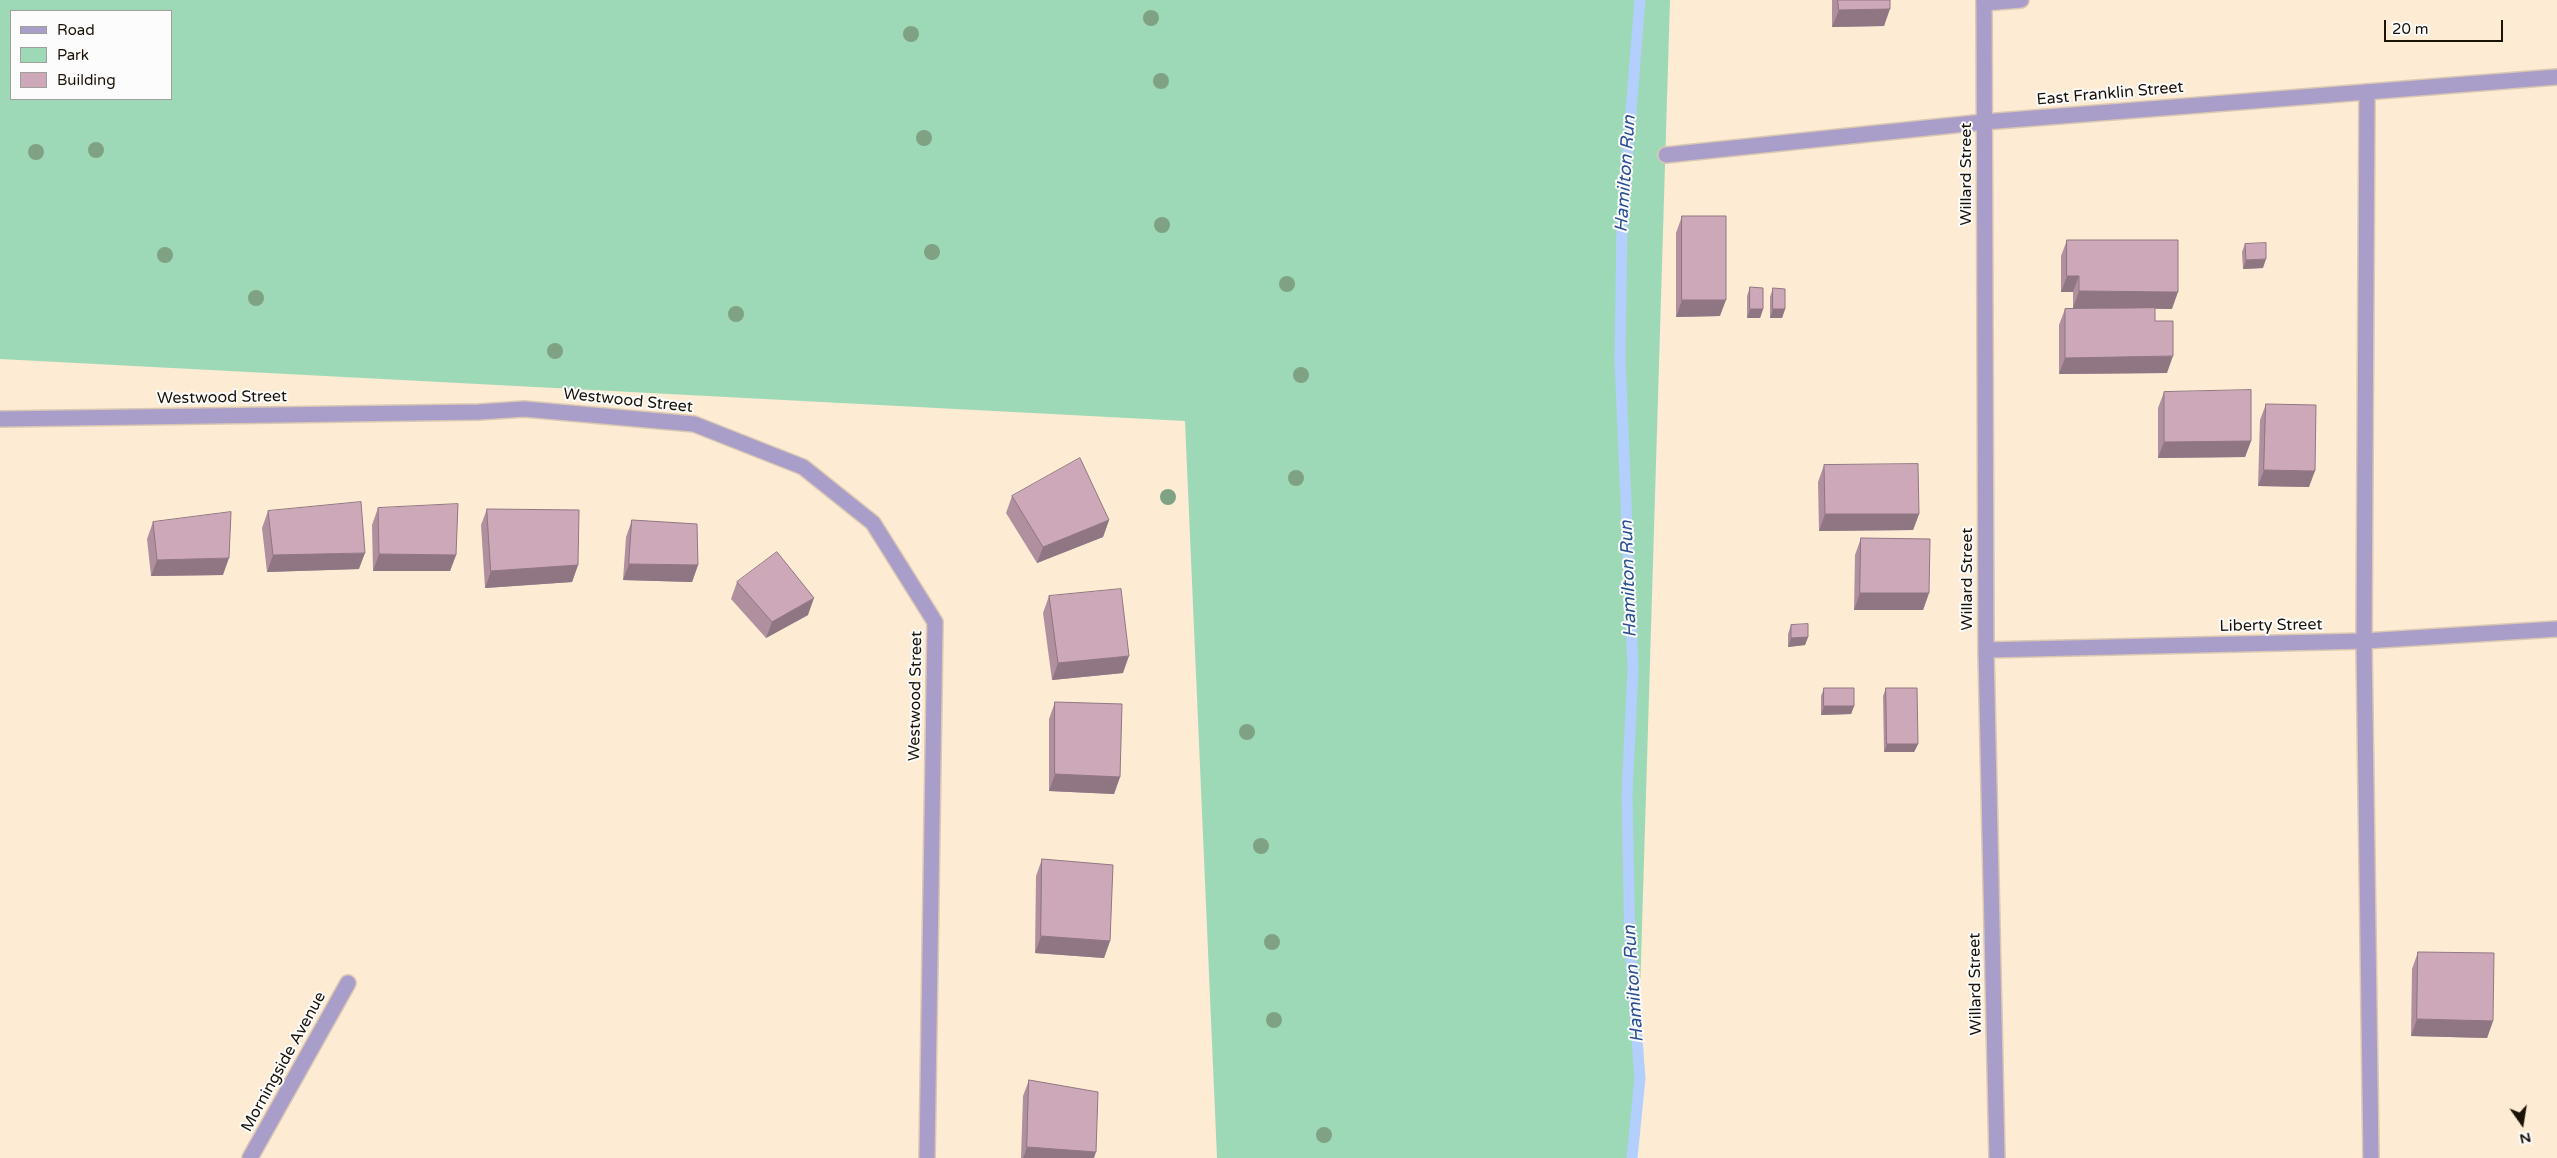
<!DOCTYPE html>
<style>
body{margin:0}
#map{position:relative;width:2557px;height:1158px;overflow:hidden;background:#feebd3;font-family:"Varela Round",sans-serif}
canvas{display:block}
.legend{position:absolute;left:10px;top:10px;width:162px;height:90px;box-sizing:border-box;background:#fbfcfb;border:1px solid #a19f9a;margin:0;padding:6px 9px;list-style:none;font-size:15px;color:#1b1308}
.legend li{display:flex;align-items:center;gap:10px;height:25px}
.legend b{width:25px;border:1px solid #a19f9a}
.north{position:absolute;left:2497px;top:1098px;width:50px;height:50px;-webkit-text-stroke:4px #fbfcfb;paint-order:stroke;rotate:167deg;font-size:14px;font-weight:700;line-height:20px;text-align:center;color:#1b1308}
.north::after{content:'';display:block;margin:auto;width:18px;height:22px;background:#1b1308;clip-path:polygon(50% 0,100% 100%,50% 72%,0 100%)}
.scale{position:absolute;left:2384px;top:20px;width:119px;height:22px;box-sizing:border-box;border:2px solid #1b1308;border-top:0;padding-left:6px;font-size:15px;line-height:18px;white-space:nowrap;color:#1b1308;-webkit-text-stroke:4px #fbfcfb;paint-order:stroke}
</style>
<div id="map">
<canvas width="2557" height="1158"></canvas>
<ul class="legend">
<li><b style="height:6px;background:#a99dca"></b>Road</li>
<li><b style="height:14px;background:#9ed9b7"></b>Park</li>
<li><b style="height:14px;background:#cda8b9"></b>Building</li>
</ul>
<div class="north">N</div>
<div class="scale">20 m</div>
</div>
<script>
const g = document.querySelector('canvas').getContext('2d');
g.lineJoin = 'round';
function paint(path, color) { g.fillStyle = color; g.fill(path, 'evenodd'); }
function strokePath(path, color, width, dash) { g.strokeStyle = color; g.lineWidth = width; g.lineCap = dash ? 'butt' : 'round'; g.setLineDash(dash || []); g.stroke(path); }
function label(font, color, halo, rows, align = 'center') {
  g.font = font + ' "Varela Round",sans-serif'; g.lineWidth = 4; g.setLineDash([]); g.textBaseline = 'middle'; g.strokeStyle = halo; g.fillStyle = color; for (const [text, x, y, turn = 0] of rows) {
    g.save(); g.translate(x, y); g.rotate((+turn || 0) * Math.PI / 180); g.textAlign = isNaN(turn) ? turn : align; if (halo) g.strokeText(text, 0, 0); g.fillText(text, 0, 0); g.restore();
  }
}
const green = new Path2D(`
 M0,0h1670l-35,1158h-418l-32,-737 -1185,-62zM11,11h160v88h-160z`);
const stream = new Path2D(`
 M1632,1158l8,-80 -10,-131 -3,-153 6,-125 -13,-309 2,-138 18,-222`);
const service = new Path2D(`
 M1984,3l37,-3
 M2367,92l-3,549 7,517`);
const minor = new Path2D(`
 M1984,0l2,650 11,508
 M1666,155l318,-33 573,-45
 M0,419l479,-7 45,-3 170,15 109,43 70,56 62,99 -8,536
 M1986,650l378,-9 193,-12
 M250,1158l98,-175`);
const trees = [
 [1151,18],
 [911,34],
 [1161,81],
 [924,138],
 [96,150],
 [36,152],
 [1162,225],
 [932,252],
 [165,255],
 [1287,284],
 [256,298],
 [736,314],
 [555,351],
 [1301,375],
 [1296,478],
 [1168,497],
 [1247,732],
 [1261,846],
 [1272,942],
 [1274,1020],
 [1324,1135]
];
const wall = new Path2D(`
 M1832,0h58l-6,26 -52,1z
 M1682,216l38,100 -44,1v-84z
 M2067,240l105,69 -17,-1v13l12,52 -108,1v-49l6,-16 54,-1h-46v-16h-12v-36z
 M2245,244l18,24 -20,1 -1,-17z
 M1750,287l13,22 -3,9h-13v-22z
 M1773,288l12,21 -3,9h-12v-21z
 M2164,392l87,49 -6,16 -87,1v-50z
 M2266,404l43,83 -51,-1 2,-66z
 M1824,465l95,49 -6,16 -94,1 -1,-49z
 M1012,496l97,24 -6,17 -66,26 -31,-50z
 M378,508l78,47 -6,16h-77l-1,-46z
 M487,509l91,56 -6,17 -87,6 -4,-63z
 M268,511l91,58 -92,3 -5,-44z
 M632,520l66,45 -6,17 -69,-2 3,-43z
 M153,522l70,53 -72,1 -4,-37z
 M1861,538l68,55 -6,17h-69l1,-55z
 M737,582l71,33 -42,23 -35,-39z
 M1049,596l74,77 -71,7 -9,-67z
 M1791,625l17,12 -3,8 -17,2v-13z
 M1824,688l30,18 -3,8 -30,1v-19z
 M1886,688l32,56 -4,8h-30l-1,-56z
 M1055,702l65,75 -6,17 -65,-3v-72z
 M1042,859l68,82 -6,17 -69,-5 1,-77z
 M2418,952l75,69 -6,17 -76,-2 1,-67z
 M1029,1080l65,78h-73l2,-62z`);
const shadedWall = new Path2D(`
 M1890,9l-6,17 -52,1 7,-17z
 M2266,259l-3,9 -20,1 3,-9z
 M2067,276h12l-6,16h-12z
 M2079,291l99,1 -6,17 -99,-1z
 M1682,300h44l-6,16 -44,1z
 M1750,309h13l-3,9h-13z
 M1773,309h12l-3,9h-12z
 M2173,356l-6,17 -108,1 6,-16z
 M2251,441l-6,16 -87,1 6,-16z
 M2264,470l51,1 -6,16 -51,-1z
 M1825,514h94l-6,16 -94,1z
 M1109,520l-6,17 -66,26 6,-16z
 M365,553l-6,16 -92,3 6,-17z
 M379,554l77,1 -6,16h-77z
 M229,558l-6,17 -72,1 6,-16z
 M629,564l69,1 -6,17 -69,-2z
 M578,565l-6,17 -87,6 6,-17z
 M1860,593h69l-6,17h-69z
 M814,598l-6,17 -42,23 6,-16z
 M1808,637l-3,8 -17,2 3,-9z
 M1129,656l-6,17 -71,7 6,-17z
 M1824,706h30l-3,8 -30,1z
 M1887,744h31l-4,8h-30z
 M1055,774l65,3 -6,17 -65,-3z
 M1041,936l69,5 -6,17 -69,-5z
 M2417,1019l76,2 -6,17 -76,-2z
 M1027,1147l69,5 -2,6h-71z`);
const building = new Path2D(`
 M1838,0h52v9l-51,1z
 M1682,216h44v84h-44z
 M2067,240h111v52l-99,-1v-15h-12z
 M2266,243v16l-20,1 -1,-16z
 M1750,287l13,1v21h-13z
 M1773,288l12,1v20h-12z
 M2155,308v13h18v35l-108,2v-49z
 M2251,390v51l-87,1v-50z
 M2266,404l50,1 -1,66 -51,-1z
 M1080,458l29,62 -66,27 -31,-51z
 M1918,464l1,50h-94l-1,-49z
 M361,502l4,51 -92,2 -5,-44z
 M458,504l-2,51 -77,-1 -1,-46z
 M487,509l92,1 -1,55 -87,6z
 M231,512l-2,46 -72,2 -4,-38z
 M632,520l65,4 1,41 -69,-1z
 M1861,538l69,1 -1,54h-69z
 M777,552l37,46 -42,24 -35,-40z
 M1121,589l8,67 -71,7 -9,-67z
 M1808,624v13l-17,1v-13z
 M1824,688h30v18h-30z
 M1886,688h31l1,56h-31z
 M1055,702l67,2 -2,73 -65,-3z
 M1042,859l71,6 -3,76 -69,-5z
 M2418,952l76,1 -1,68 -76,-2z
 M1029,1080l69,12 -2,60 -69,-5z`);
const streetNames = [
 ["East Franklin Street",2110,94,-5],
 ["Willard Street",1967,174,-90],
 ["Westwood Street",222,398,-1],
 ["Westwood Street",628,401,6],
 ["Willard Street",1968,579,-90],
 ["Liberty Street",2271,626,-1],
 ["Westwood Street",916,696,-89],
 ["Willard Street",1976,984,-91],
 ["Morningside Avenue",284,1062,-61]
];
const waterNames = [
 ["Hamilton Run",1626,174,-86],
 ["Hamilton Run",1629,579,-92],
 ["Hamilton Run",1634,984,-94]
];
paint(green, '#9ed9b7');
strokePath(stream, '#b3cffd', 11);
strokePath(service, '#dac8b3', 18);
strokePath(minor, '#dac8b3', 18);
strokePath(service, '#a99dca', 15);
strokePath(minor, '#a99dca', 15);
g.fillStyle = '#7fa284';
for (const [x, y] of trees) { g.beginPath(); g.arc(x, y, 8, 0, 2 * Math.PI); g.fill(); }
paint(wall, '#b0909f');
paint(shadedWall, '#907682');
paint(building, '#cda8b9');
strokePath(building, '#907682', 1);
label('16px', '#1b1308', '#fbfcfb', streetNames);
label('italic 18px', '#295093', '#fbfcfb', waterNames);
</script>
